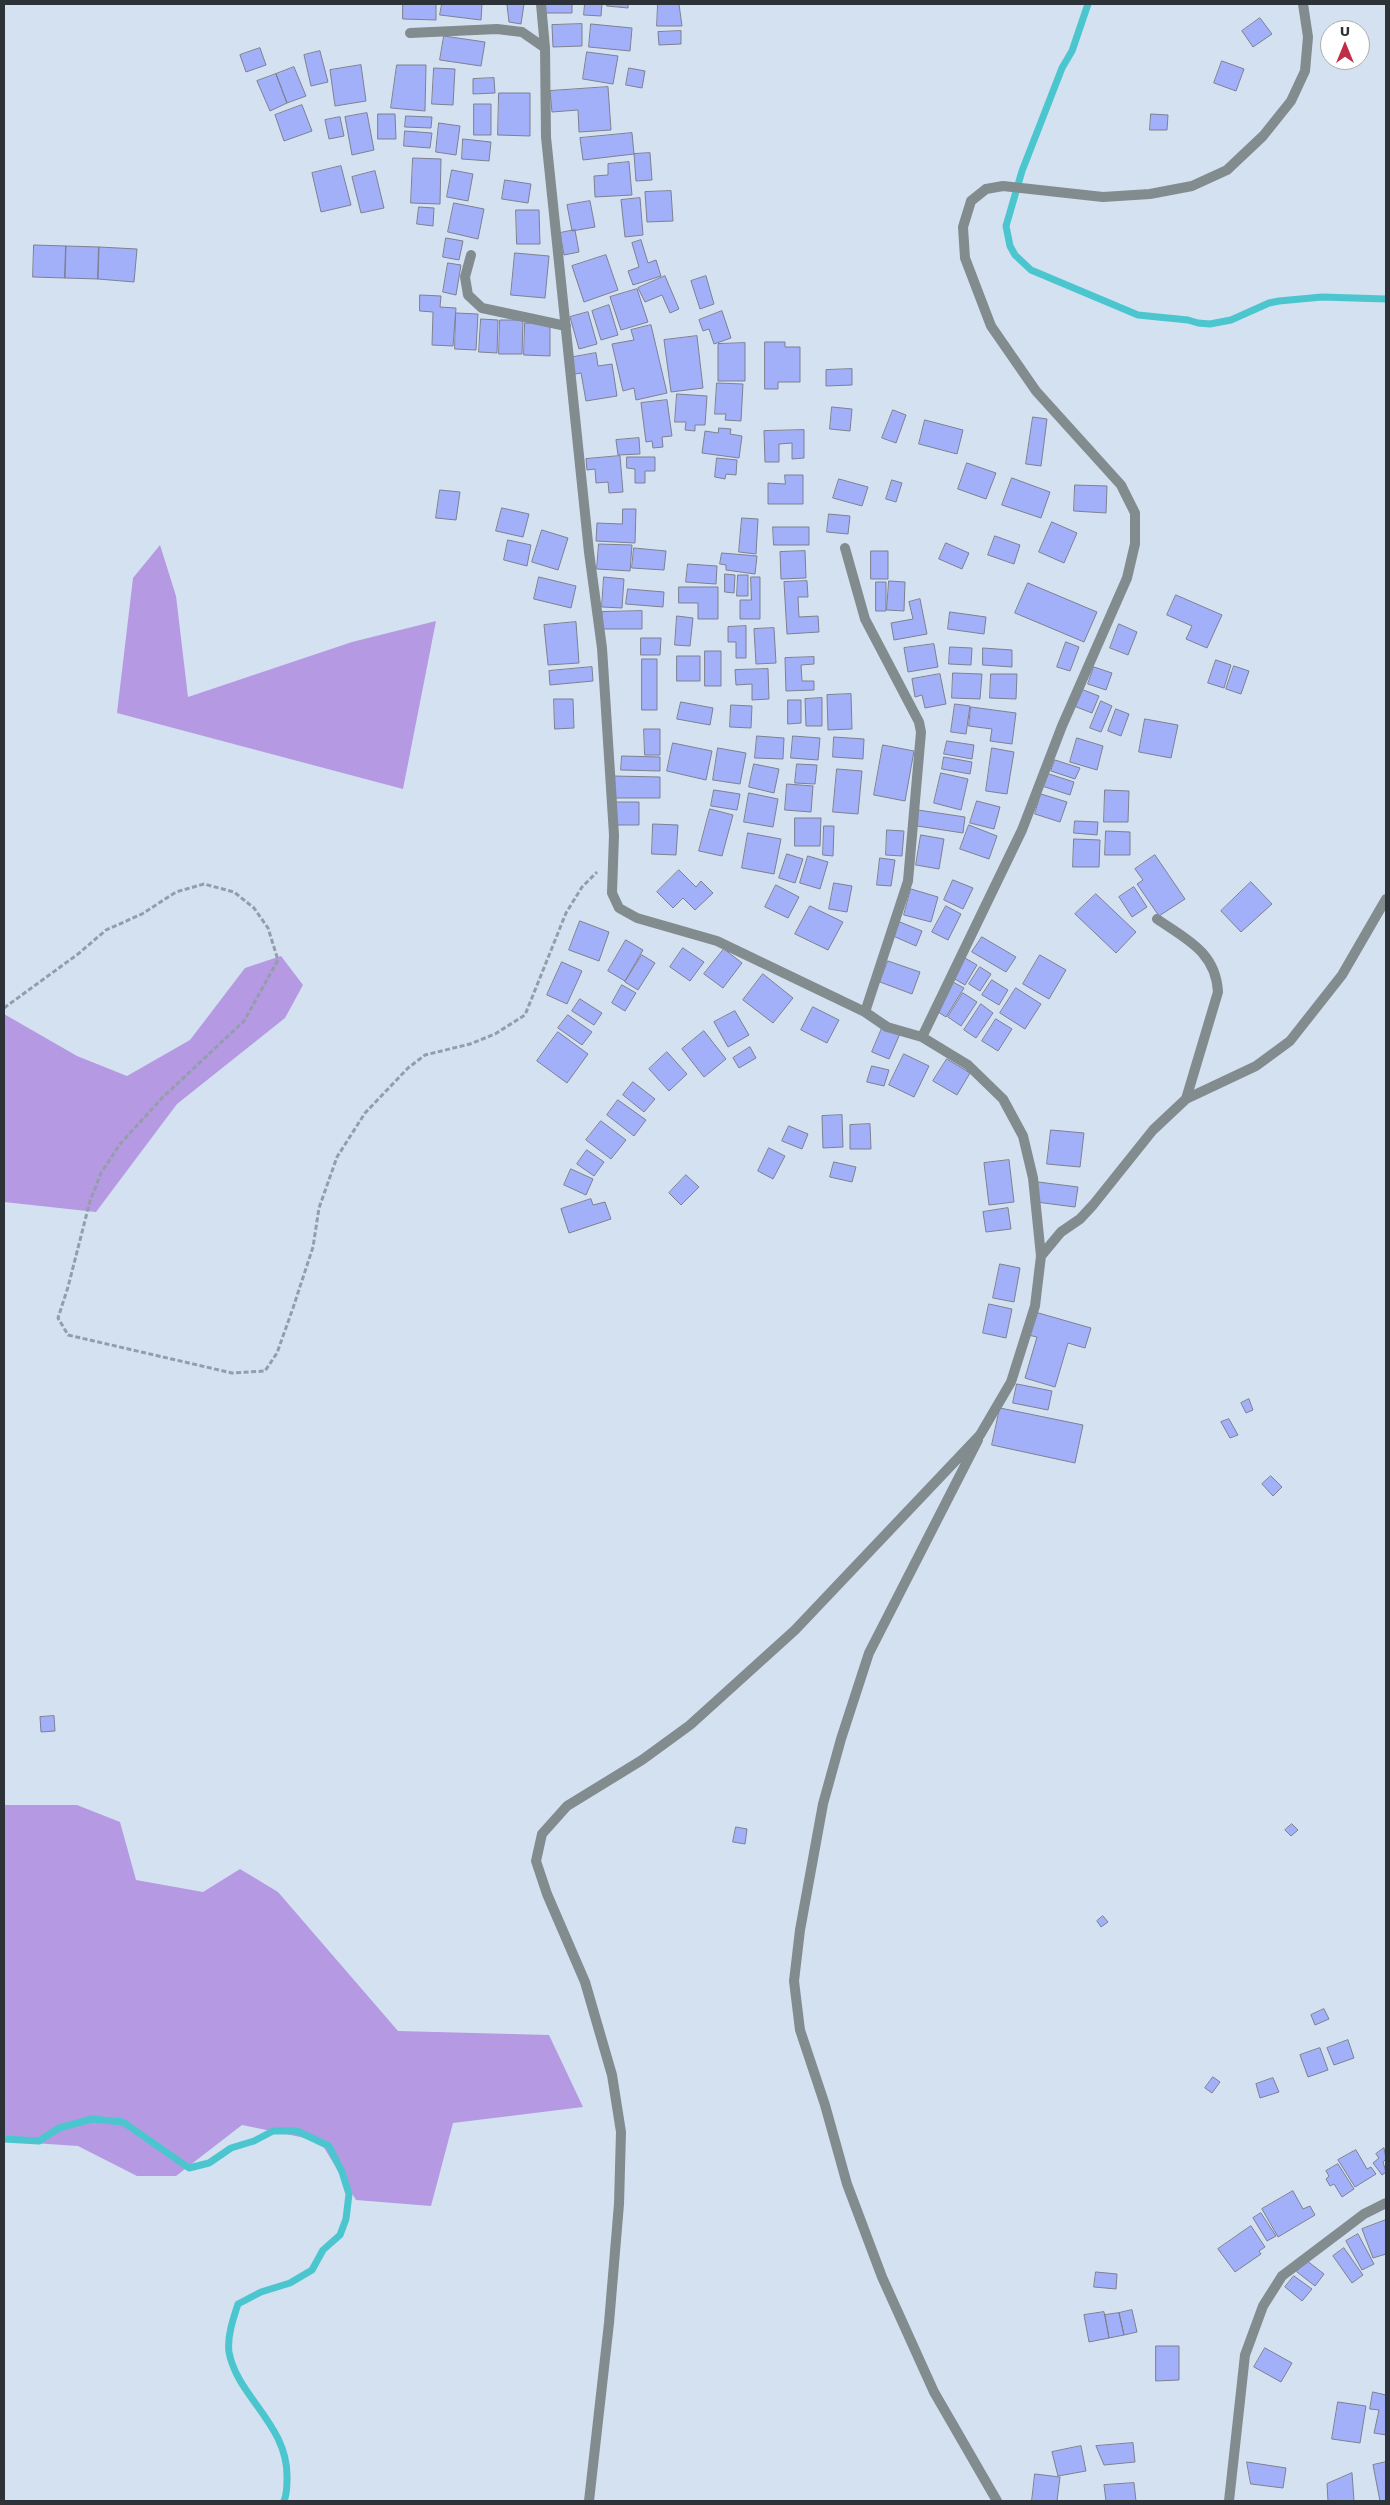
<!DOCTYPE html>
<style>
body{margin:0}
#map{position:relative;width:1390px;height:2505px;overflow:hidden;background:#d4e1f1;font-family:"Work Sans",sans-serif}
canvas{display:block}
.frame{position:absolute;inset:0;border:5px solid #2d3238;pointer-events:none}
.north{position:absolute;left:1320px;top:20px;width:50px;height:50px;box-sizing:border-box;background:#fff;border:1px solid #abadaf;border-radius:50%;rotate:0deg;font-size:14px;font-weight:700;line-height:20px;text-align:center;color:#2d3238}
.north::after{content:'';display:block;margin:auto;width:18px;height:22px;background:#bf2e46;clip-path:polygon(50% 0,100% 100%,50% 72%,0 100%)}
</style>
<div id="map">
<canvas width="1390" height="2505"></canvas>
<div class="frame"></div>
<div class="north">U</div>
</div>
<script>
const g = document.querySelector('canvas').getContext('2d');
g.lineJoin = 'round';
function paint(path, color) { g.fillStyle = color; g.fill(path, 'evenodd'); }
function strokePath(path, color, width, dash) { g.strokeStyle = color; g.lineWidth = width; g.lineCap = dash ? 'butt' : 'round'; g.setLineDash(dash || []); g.stroke(path); }
const forest = new Path2D(`
 M160,545l16,51 12,101 164,-55 84,-21 -33,168 -286,-76 16,-135z
 M281,956l22,29 -18,33 -108,86 -81,108 -92,-10v-188l73,42 50,20 63,-36 55,-72z
 M4,1802l1,3h72l43,17 16,58 67,12 37,-23 38,23 120,139 151,4 34,72 -130,16 -22,83 -75,-6 -36,-59 -78,-16 -66,51h-39l-59,-30 -74,-5z`);
const stream = new Path2D(`
 M1088,4l-16,47 -10,17 -40,103 -16,55 4,20 5,9 16,15 107,45 50,5 10,3 12,1 21,-4 38,-17 10,-2 43,-4 64,2
 M4,2139l35,2 20,-13 33,-9 31,3 66,46 20,-5 22,-15 23,-7 19,-10h24l32,15 13,26 7,22 -3,25 -6,16 -17,15 -11,20 -22,13 -29,9 -23,12c-5,15 -11,33 -9,48 8,45 60,73 58,127 0,8 0,15 -3,22`);
const building = new Path2D(`
 M403,4h33v16l-33,-1z
 M442,4h40l-1,16 -41,-5z
 M488,4h36l-3,20 -12,-2 -2,-17z
 M545,4h27v9h-27z
 M585,4h17l-1,12 -17,-1z
 M607,4h21v4l-21,-2z
 M658,4h21l3,22h-25z
 M1260,18l12,16 -19,13 -11,-16z
 M582,24v22l-29,1 -1,-22z
 M591,24l41,4 -2,23 -41,-4z
 M681,31v13l-22,1 -1,-13z
 M444,36l41,6 -4,24 -41,-6z
 M260,48l6,17 -20,7 -6,-17z
 M320,51l8,31 -17,4 -7,-31z
 M587,52l31,4 -5,28 -30,-5z
 M1222,61l22,8 -8,22 -22,-8z
 M361,65l5,36 -31,5 -5,-36z
 M397,65h29l-1,46 -34,-3z
 M294,67l12,29 -19,7 -11,-29z
 M434,68l21,1 -2,36 -21,-1z
 M629,68l16,3 -3,17 -16,-3z
 M276,74l11,29 -17,8 -13,-30z
 M494,78l1,15 -22,1v-15z
 M608,87l3,43 -32,2 -1,-22 -26,2 -2,-21z
 M499,93h31v43l-32,-1z
 M474,104h17v31h-17z
 M302,105l10,26 -28,10 -9,-26z
 M367,113l7,37 -22,5 -7,-38z
 M378,114h17l1,25h-18z
 M1151,114l17,1 -1,15h-17z
 M406,116l26,1 -1,11 -26,-1z
 M340,117l4,19 -15,3 -4,-19z
 M439,123l21,3 -4,29 -20,-3z
 M405,131l27,2 -2,15 -26,-2z
 M632,133l2,21 -51,6 -3,-22z
 M463,139l28,3 -2,19 -27,-2z
 M650,153l2,27 -16,1 -2,-27z
 M413,158l28,1 -1,45 -29,-1z
 M629,162l3,33 -37,2 -1,-21 14,-1v-11z
 M341,166l10,39 -30,7 -9,-39z
 M452,170l21,4 -5,27 -21,-4z
 M375,171l9,37 -23,5 -9,-36z
 M505,180l26,4 -3,19 -26,-4z
 M671,191l2,30 -26,1 -2,-30z
 M640,198l3,37 -18,2 -4,-37z
 M590,201l5,26 -23,4 -5,-26z
 M454,203l30,6 -6,30 -30,-7z
 M419,207l15,1 -1,18 -16,-2z
 M516,210h23l1,34h-23z
 M575,230l4,22 -15,3 -4,-22z
 M446,238l17,3 -4,19 -16,-3z
 M641,240l7,23 8,-3 5,16 -28,9 -5,-14 11,-4 -7,-24z
 M34,245l32,1 -1,32 -32,-1z
 M66,246l33,1 -1,32 -33,-1z
 M99,247l38,2 -3,33 -36,-3z
 M515,253l34,3 -4,42 -34,-3z
 M606,255l12,35 -34,12 -12,-36z
 M448,263l13,2 -5,30 -13,-3z
 M665,276l14,33 -9,4 -8,-18 -17,7 -7,-14z
 M706,276l8,28 -14,5 -9,-28z
 M637,289l11,33 -27,8 -11,-33z
 M420,295l21,1 -1,11 16,1 -3,38 -21,-1 1,-33 -13,-1z
 M609,305l9,30 -17,5 -9,-29z
 M722,311l9,27 -17,6 -5,-15 -6,2 -4,-11z
 M588,312l9,32 -18,5 -9,-32z
 M456,313l22,1 -2,36 -21,-1z
 M481,319l17,1 -1,33 -18,-1z
 M500,320h23l-1,34h-23z
 M525,323h25v33l-26,-1z
 M651,325l16,68 -31,7 -2,-12 -11,3 -11,-47 22,-4 -3,-10z
 M697,336l6,52 -32,4 -7,-52z
 M765,342h20v5h15v35h-22v7h-13z
 M745,343v38h-27v-37z
 M596,353l2,13 14,-2 5,32 -31,5 -5,-28 -11,2 -2,-17z
 M852,369v16l-26,1v-16z
 M717,383l26,1 -2,37 -16,-1 1,-6h-11z
 M677,394l30,2 -2,29h-10v6l-10,-1 1,-8h-11z
 M667,400l5,36 -10,1 1,10 -10,1 -1,-7 -6,1 -5,-39z
 M832,407l20,2 -2,22 -20,-2z
 M893,410l13,5 -10,28 -14,-5z
 M1033,417l14,2 -6,47 -15,-2z
 M925,420l38,10 -6,24 -38,-10z
 M719,428l12,1 -1,5 12,2 -3,22 -37,-5 3,-22 13,2z
 M804,430v28l-12,1v-16l-13,1v18h-14l-1,-31z
 M639,438l1,16 -22,1 -2,-15z
 M620,456l3,36 -14,1 -1,-11 -12,1 -1,-14 -8,1 -1,-11z
 M627,457h28v14h-10v12h-10v-14l-8,-1z
 M717,458l20,2 -1,15 -10,-1 -1,5 -10,-2z
 M967,463l29,10 -10,26 -28,-10z
 M785,475h18v29h-35v-21l17,1z
 M1012,478l38,14 -9,26 -39,-13z
 M839,479l29,8 -6,19 -29,-8z
 M892,480l10,3 -6,19 -10,-3z
 M1075,485l32,1 -1,27 -32,-2z
 M440,490l20,2 -4,28 -20,-2z
 M502,508l27,6 -6,23 -27,-6z
 M623,509h13l-1,34 -39,-2 1,-18 25,1z
 M829,514l21,2 -2,18 -21,-2z
 M742,518l16,1 -2,35 -17,-2z
 M1052,522l25,11 -13,30 -25,-11z
 M773,527h36v18h-35z
 M542,530l26,8 -10,32 -26,-8z
 M995,536l25,9 -6,19 -26,-9z
 M508,540l23,5 -4,21 -23,-6z
 M946,543l23,10 -7,16 -23,-10z
 M599,544l33,1 -2,26 -33,-2z
 M634,548l32,3 -2,19 -32,-2z
 M805,551l1,27 -25,1 -1,-27z
 M871,551h17v28h-17z
 M722,553l35,3 -2,18 -29,-4v-5l-6,-1z
 M688,564l29,2 -1,18 -30,-2z
 M725,574l10,1 -1,18 -9,-1z
 M738,575h10v21h-11z
 M539,577l37,9 -5,22 -37,-9z
 M604,577l20,2 -2,29 -20,-1z
 M751,577h9v42h-20v-19h11z
 M807,581l1,16h-10l1,20 19,-1 1,16 -32,2 -3,-52z
 M889,581l16,1 -1,29 -17,-1z
 M876,582h10v29h-10z
 M1028,583l69,29 -13,30 -69,-29z
 M679,587h39v32h-20v-16h-19z
 M628,589l36,3 -1,15 -37,-3z
 M1176,595l46,20 -15,33 -21,-9 6,-13 -25,-11z
 M920,599l7,35 -33,6 -3,-17 22,-4 -4,-17z
 M642,611v18h-40v-17z
 M950,612l36,5 -2,17 -36,-5z
 M677,616l16,2 -3,28 -15,-1z
 M576,622l3,41 -31,2 -4,-40z
 M1119,624l18,8 -9,23 -18,-7z
 M746,626v32h-10v-16h-8v-15z
 M774,628l2,35 -20,1 -2,-35z
 M641,638h20l-1,17h-19z
 M1066,642l13,5 -9,24 -13,-4z
 M934,644l4,23 -30,5 -4,-24z
 M950,647l22,1 -1,17 -22,-1z
 M983,648l29,2v17l-29,-2z
 M705,651h16v35h-16z
 M677,656h23v25h-23z
 M814,657v7l-13,1 1,16h12v9l-28,1 -1,-33z
 M642,659h15v51h-15z
 M1216,660l15,5 -7,23 -16,-5z
 M1234,666l15,5 -8,23 -15,-5z
 M592,667l1,14 -43,4 -1,-14z
 M1094,667l18,6 -6,17 -18,-6z
 M768,669l1,30 -17,1v-16l-16,1 -1,-15z
 M953,673l29,1 -2,25 -28,-1z
 M940,674l6,30 -21,4 -3,-13 -7,2 -3,-18z
 M991,674h26l-1,25 -26,-1z
 M1081,689l18,7 -7,17 -18,-7z
 M851,694l1,35 -24,1 -1,-35z
 M822,698v28h-16l-1,-27z
 M554,699h19l1,29 -19,1z
 M788,700h13v23l-13,1z
 M1101,701l11,5 -11,26 -11,-4z
 M681,702l32,6 -3,17 -33,-6z
 M955,704l15,2 -4,28 -15,-2z
 M731,705l21,1 -1,22 -21,-1z
 M971,707l45,6 -4,31 -22,-3 2,-12 -23,-3z
 M1116,709l13,5 -8,22 -13,-5z
 M1145,719l33,6 -7,33 -32,-6z
 M644,729h16v26h-15z
 M757,736l27,2 -1,21 -28,-1z
 M793,736l27,2 -2,22 -27,-2z
 M834,737l30,2 -1,20 -30,-2z
 M1077,738l26,8 -6,24 -27,-8z
 M947,741l27,4 -2,14 -28,-5z
 M673,743l39,8 -6,29 -39,-9z
 M883,745l31,6 -9,50 -31,-6z
 M718,748l28,5 -6,31 -27,-4z
 M992,748l22,4 -7,42 -21,-3z
 M622,756l38,1v14l-39,-1z
 M944,757l28,5 -2,12 -28,-5z
 M1055,760l25,8 -5,11 -24,-8z
 M754,764l25,5 -5,24 -25,-6z
 M797,764l20,1 -2,19 -20,-1z
 M837,769l25,2 -4,43 -25,-2z
 M941,773l27,6 -7,31 -27,-7z
 M1046,773l28,9 -4,13 -28,-9z
 M613,776l47,1v21h-48z
 M787,784l26,2 -2,26 -26,-2z
 M714,790l26,4 -3,16 -26,-4z
 M1105,790l24,1 -1,31h-24z
 M749,793l29,6 -5,28 -29,-5z
 M1041,794l26,8 -7,20 -25,-8z
 M977,801l23,6 -6,22 -24,-6z
 M615,802h24v23h-24z
 M710,809l23,6 -11,41 -23,-5z
 M918,810l47,7 -2,16 -46,-7z
 M795,818h26l-1,28h-25z
 M1075,821l23,1 -1,13 -23,-2z
 M653,824l25,1 -2,30 -24,-1z
 M969,825l28,11 -8,23 -29,-10z
 M824,826h10l-1,30 -10,-1z
 M887,830l17,1 -2,25 -16,-1z
 M1106,831l24,1v23h-25z
 M748,833l33,6 -7,35 -32,-6z
 M921,835l23,4 -5,30 -23,-4z
 M1074,839l26,1 -1,27h-26z
 M787,854l16,5 -8,24 -16,-5z
 M1155,855l30,44 -26,17 -22,-32 6,-4 -8,-11z
 M808,856l20,6 -8,27 -20,-6z
 M880,858l15,2 -4,26 -14,-1z
 M679,870l17,17 5,-6 12,12 -18,17 -12,-12 -10,10 -16,-16z
 M953,880l20,8 -10,21 -19,-9z
 M1251,882l21,22 -31,28 -20,-21z
 M834,883l18,3 -5,26 -18,-3z
 M776,885l23,12 -11,21 -23,-11z
 M1134,887l13,20 -15,10 -13,-20z
 M911,889l27,8 -7,25 -27,-7z
 M1096,894l40,38 -20,21 -41,-39z
 M810,906l33,16 -15,28 -33,-16z
 M946,906l15,8 -13,26 -16,-8z
 M580,921l29,11 -10,29 -30,-11z
 M900,922l22,9 -6,15 -23,-10z
 M982,937l34,20 -10,15 -34,-20z
 M626,940l17,10 -18,31 -17,-10z
 M683,948l21,14 -14,19 -20,-14z
 M724,949l18,14 -19,25 -19,-14z
 M642,955l13,8 -17,27 -13,-8z
 M1040,955l26,15 -17,29 -26,-15z
 M965,958l12,7 -12,20 -12,-7z
 M888,961l32,11 -8,22 -32,-12z
 M562,962l20,9 -15,33 -20,-9z
 M980,967l11,7 -11,17 -11,-7z
 M763,974l30,24 -20,25 -30,-23z
 M992,980l16,10 -9,15 -17,-10z
 M953,982l11,6 -18,29 -11,-7z
 M622,985l14,8 -11,18 -13,-8z
 M1016,988l25,16 -16,25 -25,-16z
 M963,993l14,9 -16,24 -13,-9z
 M580,999l22,14 -8,12 -22,-14z
 M981,1004l12,9 -17,25 -12,-8z
 M813,1007l26,13 -12,23 -26,-13z
 M735,1011l14,24 -21,12 -14,-25z
 M568,1015l24,17 -10,13 -24,-17z
 M996,1019l16,10 -14,22 -16,-10z
 M885,1021l17,8 -13,30 -17,-7z
 M704,1031l22,28 -22,18 -22,-28z
 M558,1032l30,22 -21,29 -30,-22z
 M750,1047l6,11 -17,10 -6,-10z
 M667,1052l20,22 -18,17 -20,-22z
 M904,1054l25,12 -15,31 -25,-12z
 M947,1059l23,14 -13,22 -24,-14z
 M872,1066l17,4 -5,16 -17,-4z
 M633,1082l22,17 -11,13 -21,-17z
 M618,1100l28,20 -12,16 -27,-21z
 M842,1115l1,32 -20,1 -1,-32z
 M601,1121l25,19 -15,19 -25,-19z
 M870,1124l1,25h-21v-24z
 M789,1126l19,8 -6,15 -20,-8z
 M1051,1130l33,3 -4,34 -33,-3z
 M769,1148l16,8 -12,23 -15,-8z
 M587,1150l17,12 -10,14 -17,-12z
 M1009,1160l5,42 -25,3 -5,-42z
 M834,1162l22,5 -4,15 -22,-5z
 M571,1169l22,10 -7,16 -22,-10z
 M686,1175l13,12 -18,18 -12,-12z
 M1038,1182l40,5 -3,20 -39,-5z
 M591,1199l2,6 12,-3 6,17 -42,14 -8,-24z
 M1008,1208l3,21 -25,3 -3,-20z
 M1000,1264l20,4 -6,34 -21,-4z
 M989,1304l23,5 -6,29 -23,-5z
 M1035,1312l56,16 -6,20 -17,-5 -13,44 -30,-9 12,-41 -9,-2z
 M1017,1384l35,7 -4,19 -35,-7z
 M1249,1399l4,11 -7,3 -5,-10z
 M1000,1408l83,17 -8,38 -83,-18z
 M1229,1419l9,16 -8,3 -9,-16z
 M1271,1476l11,11 -9,9 -11,-12z
 M54,1716l1,15 -14,1 -1,-15z
 M1292,1824l6,6 -7,6 -6,-6z
 M736,1827l11,2 -2,15 -12,-2z
 M1103,1916l5,6 -7,5 -4,-6z
 M1324,2009l5,10 -14,6 -4,-10z
 M1348,2040l6,18 -20,7 -7,-17z
 M1320,2048l8,22 -20,7 -8,-22z
 M1213,2077l7,5 -8,11 -7,-5z
 M1273,2078l6,14 -19,6 -4,-14z
 M1384,2148l2,11 -3,3 3,10 -4,3 -9,-12 6,-5 -3,-4z
 M1356,2150l11,19 4,-2 5,7 -21,13 -17,-27z
 M1338,2164l16,25 -12,8 -8,-13 -4,2 -4,-7 3,-3 -3,-5z
 M1293,2191l10,18 7,-3 5,9 -37,22 -16,-28z
 M1261,2213l15,23 -9,5 -14,-23z
 M1386,2220v34l-13,4 -11,-29z
 M1251,2226l14,21 -6,4 2,3 -26,18 -17,-23z
 M1358,2234l16,30 -12,6 -16,-29z
 M1344,2248l19,27 -11,8 -19,-27z
 M1306,2260l18,14 -9,12 -18,-14z
 M1096,2272l21,2 -1,15 -22,-2z
 M1294,2276l18,13 -10,12 -17,-14z
 M1132,2310l5,22 -13,3 -5,-22z
 M1104,2312l5,26 -20,4 -5,-27z
 M1119,2313l5,22 -15,3 -4,-23z
 M1156,2346h23v34l-23,1z
 M1265,2348l27,15 -11,19 -27,-15z
 M1373,2392l13,3v40l-12,-2 5,-23 -9,-1z
 M1338,2402l28,4 -6,37 -28,-4z
 M1133,2443l2,19 -31,3 -8,-19z
 M1081,2446l5,25 -28,5 -6,-24z
 M1247,2462l39,6 -3,20 -32,-4z
 M1386,2462v39h-6l-7,-36z
 M1352,2473l2,28h-26l-1,-17z
 M1035,2474l25,3 -3,24h-25z
 M1134,2483l2,18h-30l-2,-16z`);
const path = new Path2D(`
 M4,1008l74,-54 28,-24 36,-16 34,-22 28,-8 30,8 20,16 14,20 10,32 -34,61 -82,77 -42,46 -19,29 -11,28 -22,86 -10,31 10,17 164,38 33,-2 12,-18 16,-45 20,-61 6,-39 18,-51 28,-44 43,-45 17,-13 45,-11 25,-10 30,-19 41,-102 16,-26 15,-15`);
const minor = new Path2D(`
 M541,4l4,44 1,89 43,415 13,96 12,187 -2,58 7,15 18,10 80,23 148,71 22,15 35,10 46,28 35,34 20,37 10,42 8,78 -6,50 -24,76 -31,53 -185,195 -105,95 -48,35 -75,46 -25,28 -6,27 11,33 38,88 27,93 9,57 -2,72 -10,119 -20,178
 M410,33l87,-4 25,3 23,16
 M471,255l-6,22 3,18 14,13 84,18
 M845,548l20,71 54,103 2,10 -13,149 -43,131
 M1157,919c29,20 59,33 61,73l-32,107
 M922,1037l100,-207 40,-104 65,-148 8,-34v-31l-14,-28 -85,-94 -45,-65 -26,-68 -2,-31 8,-26 15,-12 17,-3 100,11 47,-3 42,-8 35,-16 36,-34 28,-35 14,-30 3,-34 -5,-33
 M1041,1256l20,-24 19,-13 13,-14 60,-75 33,-31 70,-33 34,-25 52,-66 44,-76
 M978,1440l-109,213 -28,86 -18,65 -23,126 -6,51 6,49 25,75 22,79 35,93 52,115 63,109
 M1229,2501l16,-146 18,-49 19,-30 82,-62 22,-11`);
paint(forest, '#b599e2');
strokePath(stream, '#4cc6ce', 7);
paint(building, '#a2aff9');
strokePath(building, '#7d8091', 1);
strokePath(path, '#949eab', 3, [5, 2.5]);
strokePath(minor, '#828b8e', 10);
</script>
